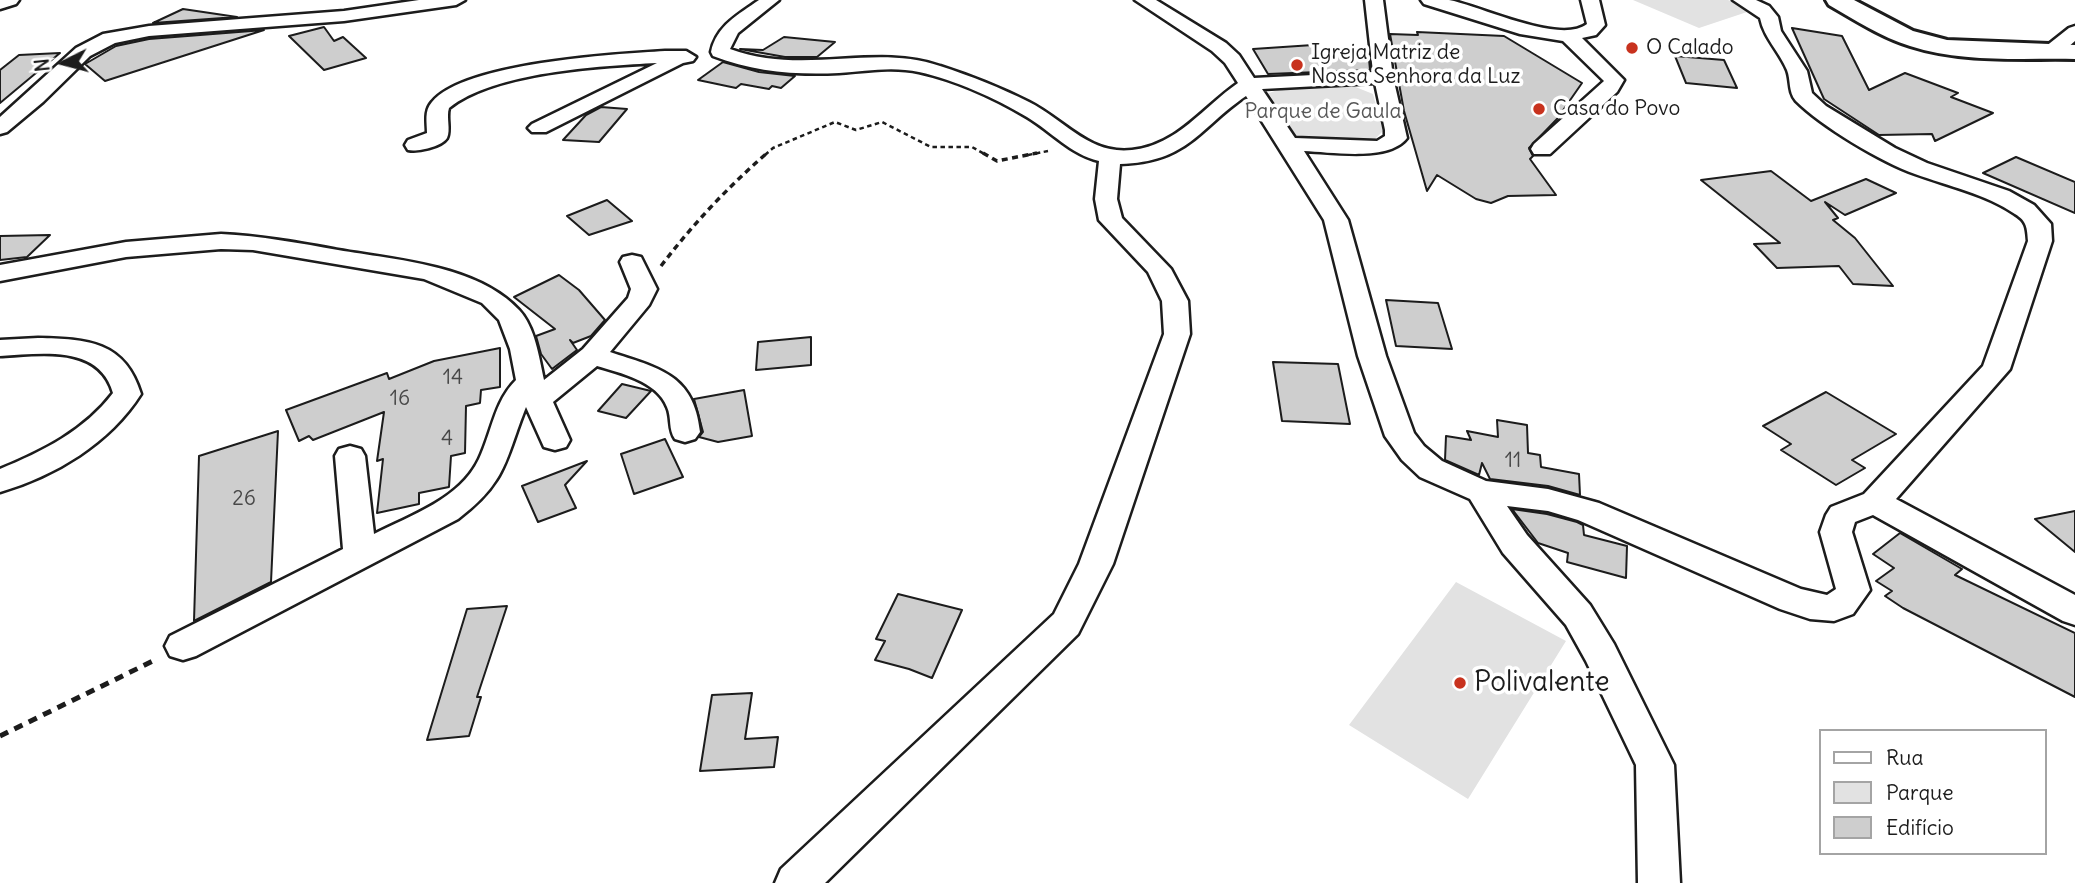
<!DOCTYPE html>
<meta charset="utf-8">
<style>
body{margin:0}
#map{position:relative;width:2075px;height:883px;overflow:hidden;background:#fff;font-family:Delius,sans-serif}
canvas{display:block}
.legend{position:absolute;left:1819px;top:729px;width:228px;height:126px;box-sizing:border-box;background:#fff;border:2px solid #a4a4a4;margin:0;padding:9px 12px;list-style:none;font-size:21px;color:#1c1c1c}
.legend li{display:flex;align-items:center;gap:14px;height:35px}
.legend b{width:35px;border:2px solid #a4a4a4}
.north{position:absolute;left:28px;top:28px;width:70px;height:70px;-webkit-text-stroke:5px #fff;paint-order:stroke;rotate:264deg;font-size:19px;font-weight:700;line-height:28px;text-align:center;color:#1c1c1c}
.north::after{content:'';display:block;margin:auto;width:24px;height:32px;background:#1c1c1c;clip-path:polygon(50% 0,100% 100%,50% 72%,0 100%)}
</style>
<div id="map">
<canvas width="2075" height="883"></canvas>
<ul class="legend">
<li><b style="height:9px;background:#fff"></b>Rua</li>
<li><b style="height:19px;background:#e2e2e2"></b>Parque</li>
<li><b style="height:19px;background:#cecece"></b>Edifício</li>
</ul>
<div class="north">N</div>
</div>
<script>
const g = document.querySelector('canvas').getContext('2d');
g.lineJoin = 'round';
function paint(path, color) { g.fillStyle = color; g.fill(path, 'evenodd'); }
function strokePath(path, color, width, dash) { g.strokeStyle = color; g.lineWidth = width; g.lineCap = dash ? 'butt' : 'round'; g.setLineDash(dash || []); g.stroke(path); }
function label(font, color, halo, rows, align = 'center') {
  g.font = font + ' Delius,sans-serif'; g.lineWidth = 7; g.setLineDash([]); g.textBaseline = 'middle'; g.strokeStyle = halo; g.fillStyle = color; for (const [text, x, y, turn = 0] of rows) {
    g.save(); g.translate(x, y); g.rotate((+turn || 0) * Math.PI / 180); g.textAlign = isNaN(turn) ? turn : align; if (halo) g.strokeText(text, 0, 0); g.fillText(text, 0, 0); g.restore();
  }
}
const green = new Path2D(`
 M1633,0h95l25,10 -54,18z
 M1337,85l16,1 20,8 10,37 -8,8 -79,-2 -8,-4 -25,-38 15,-5z
 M1456,582l110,59 -98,158 -119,-74z`);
const building = new Path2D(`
 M183,9l54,8 -84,6z
 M324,27l10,14 9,-4 23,21 -42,12 -35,-34z
 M1792,28l50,8 27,54 36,-17 53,20 -7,4 42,16 -58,28 -3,-7 -53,1 -55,-36z
 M264,30l-159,51 -20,-17 31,-18 33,-7z
 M1417,32l87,4 78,47 -25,36 -28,29 4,8 -3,3 26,36 -48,1 -17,7 -15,-4 -39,-24 -10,16 -23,-80 -14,-77 28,1z
 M784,37l51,5 -18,15h-32l-45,-8 23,1z
 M1313,45l3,6 52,-3 2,22 -102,4 -15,-25z
 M60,53l-60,50v-33l19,-15z
 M1675,56l49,4 13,28 -51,-5z
 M723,62l36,10 36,4 -14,12 -9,-2 -3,3 -28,-5 -5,4 -38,-8z
 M601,107l26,2 -28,33 -36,-2 23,-25z
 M2016,157l59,25v31l-92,-40z
 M1771,171l40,30 55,-22 30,14 -51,22 -20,-13 13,16 -5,2 22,18 38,48 -40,-2 -14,-18 -62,2 -23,-24 26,-1 -79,-63z
 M607,200l25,21 -43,14 -22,-19z
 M50,235l-23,22 -27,3v-24z
 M559,275l20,15 26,30 -14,16 -18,7 -3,-3 7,10 -25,19 -11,-15 -5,-18 19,-7 -41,-32z
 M1386,300l52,3 14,46 -56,-3z
 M811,337v28l-55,5 2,-28z
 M500,348v39l-19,3 -1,13 -14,3 -1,47 -14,3 -2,31 -30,6v11l-42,9 6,-54 -6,2 7,-49 -71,28 -4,-4 -10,5 -13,-31 101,-37 2,6 45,-18z
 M1273,362l65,2 12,60 -68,-3z
 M622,384l29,7 -25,27 -28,-7z
 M744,390l8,46 -34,6 -19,-5 4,-5 -9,-33z
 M1826,392l70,42 -44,26 13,8 -29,17 -55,-35 10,-6 -28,-18z
 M1497,420l30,5 1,28 12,2 1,12 38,7 1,21 -32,-9 -58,-7 -8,-16 -3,12 -34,-15 1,-24 25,4 -4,-9 31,6z
 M278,431l-7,151 -77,39 5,-165z
 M665,439l18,38 -49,17 -13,-40z
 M587,461l-22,24 11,23 -38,14 -16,-36z
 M1512,509l35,5 30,8 6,3 1,10 43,11 -1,32 -59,-16 1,-9 -30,-10z
 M2075,511v41l-40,-33z
 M1900,533l62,36 -7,6 120,58v64l-172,-89 -18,-12 7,-5 -16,-10 18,-13 -21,-14z
 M898,594l64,16 -30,68 -23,-9 -34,-9 10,-19 -9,-2z
 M507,606l-30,91h4l-12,39 -42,4 40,-131z
 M752,693l-7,46 33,-2 -4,30 -74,4 12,-76z`);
const pathFar2 = new Path2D(`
 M765,155l8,-7 62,-26 21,8 26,-8 49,25h41l14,8
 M1028,155l20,-4`);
const pathFar1 = new Path2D(`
 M983,153l14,8 40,-8
 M661,266c32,-42 66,-78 106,-113`);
const path = new Path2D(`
 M0,736l157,-77`);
const minor = new Path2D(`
 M0,0h19l-3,4 -16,5z
 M419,0h46l-9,5 -112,16 -195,15 -34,7 -25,13 -47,46 -36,30 -7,2v-17l76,-69 27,-14 46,-8 195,-15z
 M759,0h20l-41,33 -8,16c73,27 144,-6 210,17 31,10 61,22 89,36 36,18 60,53 103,48 46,-5 71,-43 106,-67l-13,-20 -13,-12 -77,-51h21l70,43 13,12 15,23 119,-6 -8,-72h18l10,77 14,61c-18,24 -76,14 -103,13l44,69 38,136 28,77 10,13 18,15 44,20 62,8 51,14 202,86 26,6 9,-6 -16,-57 6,-17 5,-8 33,-13 119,-128 45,-125c-1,-13 -1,-20 -13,-27 -29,-20 -67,-28 -100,-40 -34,-12 -94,-48 -119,-73 -8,-9 -5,-21 -9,-31 -8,-19 -23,-32 -27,-52l-27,-18h23l13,6 9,11 3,14 26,40 5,22 14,13 69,42 32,15 82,28 25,14 17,19 1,17 -42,128 -114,130 179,96v30l-12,-4 -190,-106 -18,7 -3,10 18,58 -17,24 -19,7 -24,-2 -30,-10 -202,-89 -30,-9 -41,-5 20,29 63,70 24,39 60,121 6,118h-42l-2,-118 -50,-104 -20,-36 -63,-72 -33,-54 -50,-22 -18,-17 -17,-24 -27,-80 -34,-136 -78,-124c-48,33 -58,66 -126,68l-3,35 5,19 49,51 17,32 2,33 -77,230 -35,70 -253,249h-50l6,-14 273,-255 25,-50 85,-230 -2,-33 -14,-29 -49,-52 -4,-21 4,-38c-29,-7 -47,-29 -72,-44 -32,-19 -72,-37 -108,-45 -26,-6 -54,-1 -80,1 -44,2 -85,-1 -126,-17l-2,-4c5,-26 28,-38 48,-52zM1375,83l10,47v6l-8,5 -82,-3 -33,-49z
 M1421,0c9,0 19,0 28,0 32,6 111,45 138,24l-6,-24h18l6,25 -9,10 -14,3 42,42 -7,12 -67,62h-16l-3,-5 3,-5 70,-63 -41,-40 -43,-7 -96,-30z
 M2075,26v15l-16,14h-14l-2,-4 2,-4 24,-19z
 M665,51h21l10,6 -3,4 -10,2 -137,69h-14l-4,-4 4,-4 125,-61c-58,3 -163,9 -208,45 -3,9 2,22 -2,30 -6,9 -29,14 -39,12l-3,-5 3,-5 19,-7c0,-11 -3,-22 5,-31 32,-39 182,-48 233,-51z
 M221,234c40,2 78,9 117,16 58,10 139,15 181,60 16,17 20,47 25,70l39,-31 45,-51 3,-9 -11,-27 3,-5 9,-2 9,2 16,32 -8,16 -39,47c48,16 84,22 90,80l-5,7 -10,3 -10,-3c-7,-10 -3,-21 -8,-32 -10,-26 -47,-34 -70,-41l-44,36 17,38 -4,7 -11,3 -11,-3 -18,-40c-21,52 -18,74 -68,112l-262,137 -13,4 -13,-4 -5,-10 5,-10 173,-87 -8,-93 4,-7 11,-3 11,3 4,7 9,78c37,-19 86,-35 105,-75 13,-27 15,-57 37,-79l-6,-31 -11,-29 -17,-17 -58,-24 -171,-29 -32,-1 -95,8 -126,24v-16l126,-23z
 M38,338c49,1 87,3 103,56 -31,49 -86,82 -141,98v-23c43,-18 84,-38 113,-76 -14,-49 -72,-39 -113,-37v-16z`);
const secondary = new Path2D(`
 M1826,0h28l59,31 34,9 128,5v14c-55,-1 -112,4 -165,-13 -29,-9 -55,-26 -81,-41z`);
const markers = [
 [1632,48,7,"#c8321e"],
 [1297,65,7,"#c8321e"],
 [1539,109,7,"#c8321e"],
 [1460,683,7,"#c8321e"]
];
const farPoinames = [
 ["O Calado",1646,48],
 ["Igreja Matriz de",1311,53],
 ["Nossa Senhora da Luz",1311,77],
 ["Casa do Povo",1553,109]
];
const farParknames = [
 ["Parque de Gaula",1323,112]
];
const numberNames = [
 ["14",453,378],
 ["16",400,399],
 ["4",447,439],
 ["11",1513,461],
 ["26",244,499]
];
const nearPoinames = [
 ["Polivalente",1474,683]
];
paint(green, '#e2e2e2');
paint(building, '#cecece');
strokePath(building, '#1c1c1c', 2);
strokePath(minor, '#1c1c1c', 5);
strokePath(secondary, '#1c1c1c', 6);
strokePath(pathFar2, '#1c1c1c', 2.5, [4.5, 3.5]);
strokePath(pathFar1, '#1c1c1c', 3.5, [6, 4.5]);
strokePath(path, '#1c1c1c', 5, [9, 7]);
paint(minor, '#fff');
paint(secondary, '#fff');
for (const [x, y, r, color] of markers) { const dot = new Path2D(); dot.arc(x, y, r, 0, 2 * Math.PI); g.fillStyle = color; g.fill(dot); strokePath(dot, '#fff', 2.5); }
label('21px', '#1c1c1c', '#fff', farPoinames, 'left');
label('21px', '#575757', '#fff', farParknames);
label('21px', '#484848', null, numberNames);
label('28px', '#1c1c1c', '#fff', nearPoinames, 'left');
</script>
